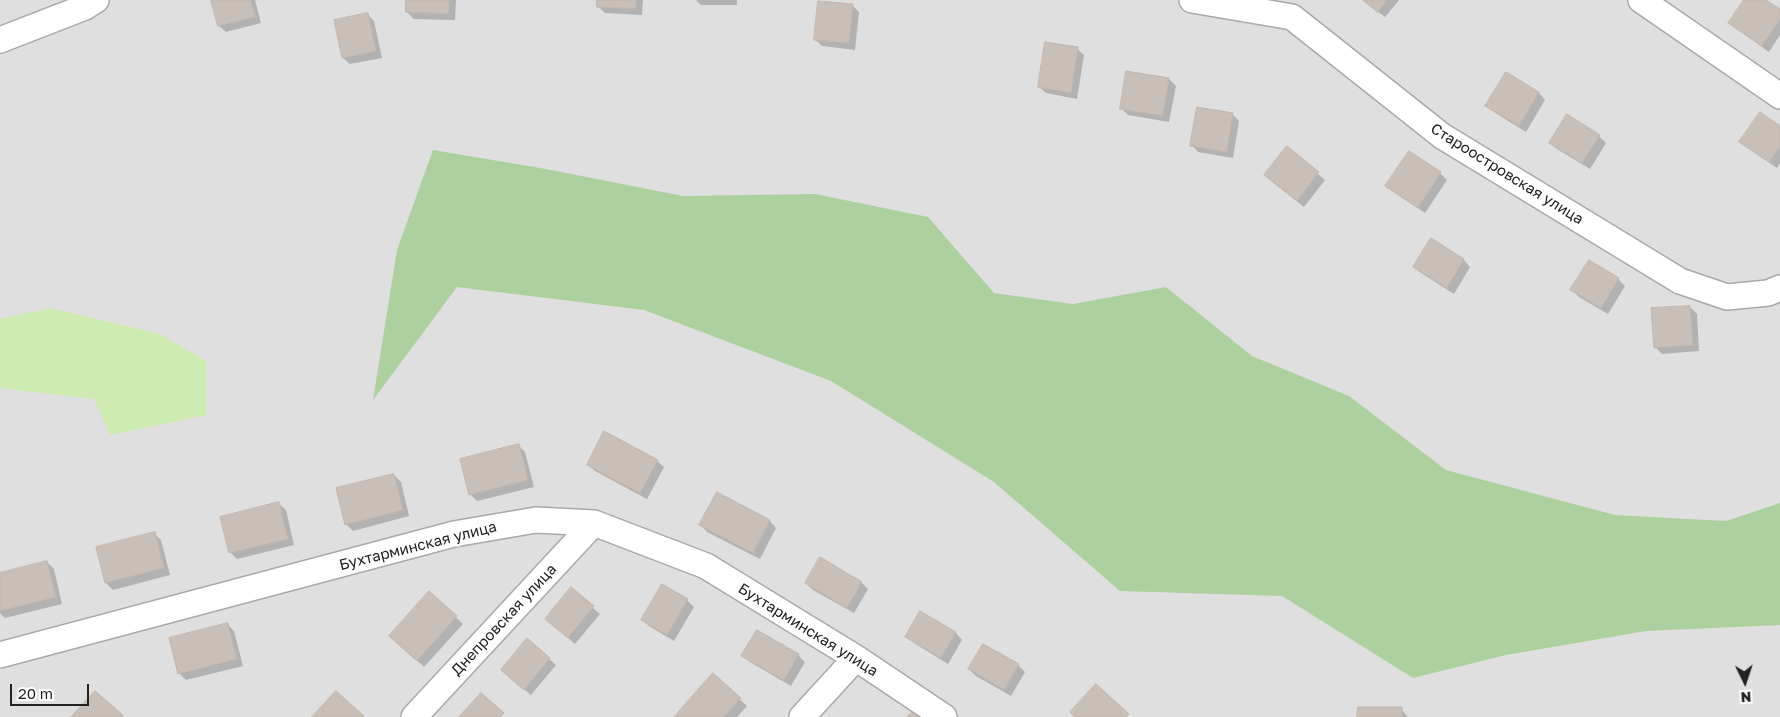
<!DOCTYPE html>
<meta charset="utf-8">
<style>
body{margin:0}
#map{position:relative;width:1780px;height:717px;overflow:hidden;background:#f2efe9;font-family:"Golos Text",sans-serif}
canvas{display:block}
.north{position:absolute;left:1720px;top:657px;width:50px;height:50px;-webkit-text-stroke:4px #fff;paint-order:stroke;rotate:176deg;font-size:14px;font-weight:700;line-height:20px;text-align:center;color:#222}
.north::after{content:'';display:block;margin:auto;width:18px;height:22px;background:#222;clip-path:polygon(50% 0,100% 100%,50% 72%,0 100%)}
.scale{position:absolute;left:10px;top:684px;width:79px;height:22px;box-sizing:border-box;border:2px solid #222;border-top:0;padding-left:6px;font-size:15px;line-height:18px;white-space:nowrap;color:#222;-webkit-text-stroke:4px #fff;paint-order:stroke}
</style>
<div id="map">
<canvas width="1780" height="717"></canvas>
<div class="north">N</div>
<div class="scale">20 m</div>
</div>
<script>
const g = document.querySelector('canvas').getContext('2d');
g.lineJoin = 'round';
function paint(path, color) { g.fillStyle = color; g.fill(path, 'evenodd'); }
function strokePath(path, color, width, dash) { g.strokeStyle = color; g.lineWidth = width; g.lineCap = dash ? 'butt' : 'round'; g.setLineDash(dash || []); g.stroke(path); }
function label(font, color, halo, rows, align = 'center') {
  g.font = font + ' "Golos Text",sans-serif'; g.lineWidth = 4.5; g.setLineDash([]); g.textBaseline = 'middle'; g.strokeStyle = halo; g.fillStyle = color; for (const [text, x, y, turn = 0] of rows) {
    g.save(); g.translate(x, y); g.rotate((+turn || 0) * Math.PI / 180); g.textAlign = isNaN(turn) ? turn : align; if (halo) g.strokeText(text, 0, 0); g.fillText(text, 0, 0); g.restore();
  }
}
const residential = new Path2D(`
 M0,0h1780v717h-1780z`);
const grass = new Path2D(`
 M50,308l110,26 46,27v54l-96,20 -16,-36 -94,-11v-69z`);
const forest = new Path2D(`
 M433,150l113,19 137,27 132,-2 113,23 66,76 79,11 93,-17 86,69 97,40 97,74 169,45 111,6 54,-18v122l-134,6 -140,24 -93,23 -131,-82 -162,-5 -126,-109 -163,-101 -187,-71 -187,-23 -84,113 24,-150z`);
const shadow = new Path2D(`
 M212,0h43l6,23 -35,9 -7,-6z
 M407,0h49l-1,20 -41,-1 -7,-7z
 M599,0h44l-1,15 -37,-2 -7,-7z
 M696,0h41v5h-36z
 M1363,0h36l-14,17z
 M1746,0h18l16,11v24l-11,17 -32,-23 -7,-6z
 M852,5l7,7 -4,38 -33,-4 -7,-7z
 M367,14l7,7 8,37 -32,6 -7,-6z
 M1077,49l7,6 -7,44 -31,-6 -7,-6z
 M1507,73l32,20 6,7 -19,32 -32,-20 -7,-6z
 M1169,79l7,7 -7,36 -41,-7 -7,-7z
 M1233,115l6,6 -6,37 -35,-6 -6,-7z
 M1780,128v35l-3,5 -29,-20 -7,-6z
 M1599,136l7,7 -16,26 -33,-20 -7,-6z
 M1287,148l38,32 -21,27 -31,-25z
 M1409,152l31,21 7,7 -22,33 -31,-21 -7,-6z
 M1431,240l33,20 6,7 -16,27 -33,-21 -7,-6z
 M1589,262l29,17 7,7 -17,28 -29,-17 -7,-7z
 M1690,307l7,7 2,37 -37,3 -7,-7z
 M518,445l7,7 9,35 -57,14 -7,-7z
 M657,461l7,6 -17,32 -52,-28 -7,-7z
 M394,475l7,7 8,34 -56,15 -7,-7z
 M717,494l53,27 6,7 -16,31 -53,-27 -6,-7z
 M279,504l7,6 8,35 -57,14 -6,-6 -9,-35z
 M154,534l7,6 9,35 -57,15 -7,-7 -9,-35z
 M47,562l7,7 8,35 -57,14 -5,-5v-39z
 M806,583h56l6,6 -14,24 -41,-23z
 M663,586l24,14 7,7 -20,34 -25,-15 -6,-6z
 M571,589l29,25 -25,30 -29,-25z
 M429,593l34,31 -39,43 -27,-25z
 M921,612l35,21 6,7 -14,24 -34,-21 -7,-6z
 M227,624l7,7 9,35 -57,14 -7,-7z
 M743,655h55l7,7 -14,24 -41,-24z
 M549,659l7,6 -25,30 -22,-18z
 M1018,665l7,7 -14,24 -35,-20 -7,-7z
 M714,675l33,31 -10,11h-62z
 M1401,709l7,8h-49z`);
const building = new Path2D(`
 M211,0h40l4,17 -37,9z
 M406,0h43v14l-43,-2z
 M597,0h39v9l-39,-2z
 M1363,0h24l-9,12z
 M1744,0h22l14,9v10l-18,27 -34,-23z
 M818,1l35,3 -4,39 -35,-3z
 M368,13l8,38 -34,7 -8,-38z
 M1045,42l33,5 -7,46 -33,-6z
 M1126,71l43,7 -6,38 -43,-7z
 M1506,72l33,20 -20,34 -34,-20z
 M1197,107l36,6 -6,39 -37,-6z
 M1760,112l20,14v21l-11,15 -30,-20z
 M1567,114l33,21 -18,28 -33,-20z
 M1287,146l32,26 -22,29 -33,-26z
 M1409,151l32,21 -23,36 -33,-22z
 M1431,238l33,21 -17,29 -34,-21z
 M1589,260l30,18 -18,30 -31,-18z
 M1690,306l3,39 -39,3 -3,-40z
 M604,431l54,29 -18,33 -53,-28z
 M519,444l9,36 -59,15 -9,-36z
 M394,474l9,36 -58,15 -9,-37z
 M717,492l53,28 -17,33 -54,-28z
 M279,502l9,37 -59,14 -9,-36z
 M155,532l9,36 -59,15 -9,-36z
 M820,557l42,25 -15,26 -42,-25z
 M47,561l9,36 -56,14v-38z
 M662,584l26,15 -21,36 -26,-15z
 M571,587l23,19 -26,32 -23,-19z
 M429,591l28,25 -40,45 -28,-25z
 M920,611l36,21 -15,26 -36,-21z
 M228,623l9,36 -59,15 -9,-36z
 M757,630l42,24 -15,26 -43,-24z
 M527,638l23,20 -26,32 -23,-20z
 M983,644l36,20 -15,26 -36,-21z
 M713,673l28,25 -17,19h-50z
 M1096,684l33,30 -3,3h-51l-5,-5z
 M95,691l28,24 -1,2h-51z
 M336,691l28,25 -2,1h-50z
 M481,693l23,20 -4,4h-41z
 M1358,707h44v10h-45z
 M915,709l9,8h-17z`);
const minor = new Path2D(`
 M1192,0l100,17 150,119 238,145 47,16 41,-4 12,-5
 M1641,0l139,96
 M0,40l85,-33 11,-7
 M0,655l454,-121 82,-14 58,3 112,43 150,92 88,59
 M414,717l180,-194
 M802,717l54,-59`);
const streetNames = [
 ["Староостровская улица",1507,174,32],
 ["Бухтарминская улица",418,546,-14],
 ["Днепровская улица",504,620,-47],
 ["Бухтарминская улица",808,630,32]
];
paint(residential, '#e0dfdf');
paint(grass, '#cdebb0');
paint(forest, '#add19e');
paint(shadow, '#0003');
paint(building, '#c7bfb8');
strokePath(building, '#c4b6ab', 1);
strokePath(minor, '#a9a9a9', 28);
strokePath(minor, '#fff', 25);
label('15px', '#222', '#fff', streetNames);
</script>
